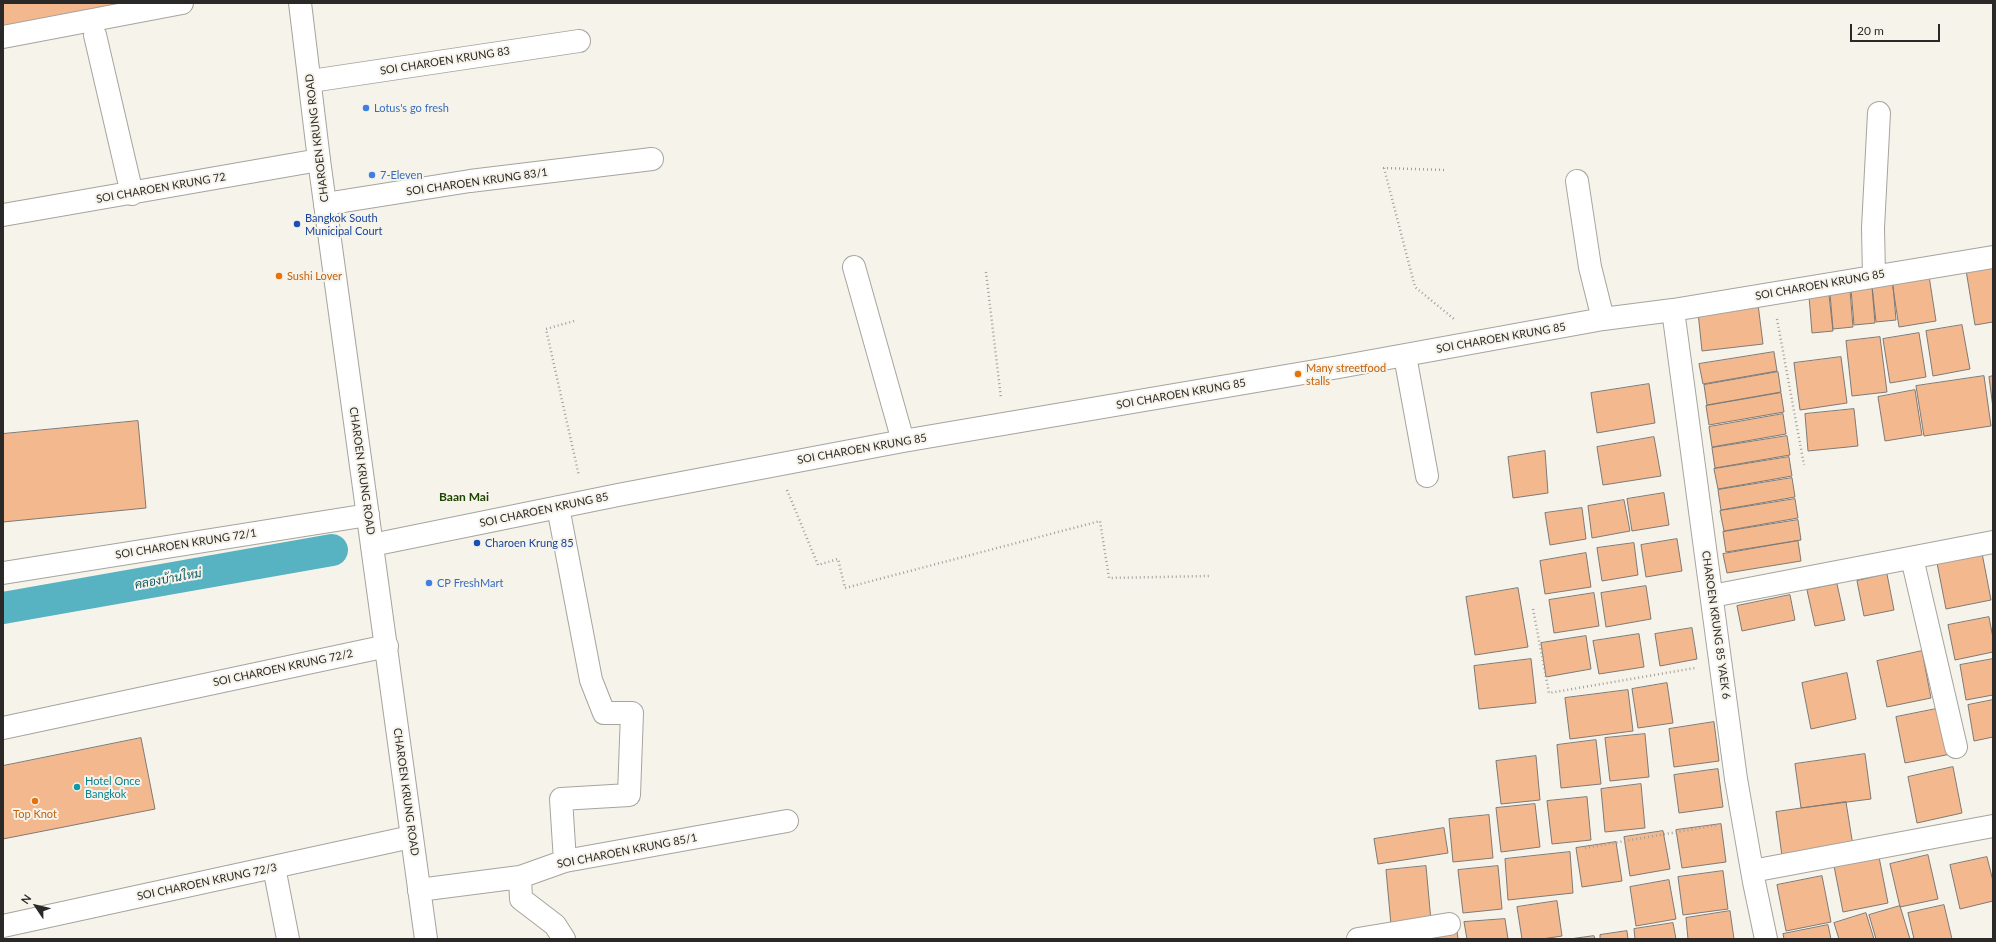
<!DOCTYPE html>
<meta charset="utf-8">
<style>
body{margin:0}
#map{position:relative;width:1996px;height:942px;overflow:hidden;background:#f6f3eb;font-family:Lato,sans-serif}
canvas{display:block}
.frame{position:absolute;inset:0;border:4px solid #2b2927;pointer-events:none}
.north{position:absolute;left:16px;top:886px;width:40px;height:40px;-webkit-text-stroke:3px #f6f3eb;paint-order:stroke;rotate:305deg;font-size:11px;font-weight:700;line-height:16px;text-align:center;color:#2b2927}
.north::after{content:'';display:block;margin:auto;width:14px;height:18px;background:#2b2927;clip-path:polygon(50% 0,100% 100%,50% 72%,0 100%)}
.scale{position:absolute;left:1850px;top:24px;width:90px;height:18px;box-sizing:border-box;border:2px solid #2b2927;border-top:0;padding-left:5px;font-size:12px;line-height:14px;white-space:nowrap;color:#2b2927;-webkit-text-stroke:3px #f6f3eb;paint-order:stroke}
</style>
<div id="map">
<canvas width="1996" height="942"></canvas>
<div class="frame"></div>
<div class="north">N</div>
<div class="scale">20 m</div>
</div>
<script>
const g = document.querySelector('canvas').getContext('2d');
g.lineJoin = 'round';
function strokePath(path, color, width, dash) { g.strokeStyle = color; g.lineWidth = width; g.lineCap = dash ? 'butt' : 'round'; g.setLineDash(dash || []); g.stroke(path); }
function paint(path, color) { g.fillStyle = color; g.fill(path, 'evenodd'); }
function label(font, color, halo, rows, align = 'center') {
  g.font = font + ' Lato,Sarabun,sans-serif'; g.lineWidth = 4; g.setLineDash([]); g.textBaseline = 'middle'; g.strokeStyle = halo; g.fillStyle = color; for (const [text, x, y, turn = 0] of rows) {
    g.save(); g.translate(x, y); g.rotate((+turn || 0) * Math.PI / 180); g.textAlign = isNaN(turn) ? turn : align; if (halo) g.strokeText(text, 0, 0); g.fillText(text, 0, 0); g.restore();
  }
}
const canal = new Path2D(`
 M3,608l329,-58`);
const building = new Path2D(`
 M3,3h131l-131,25z
 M1993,265v57l-18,3 -9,-55z
 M1929,276l7,45 -37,6 -7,-45z
 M1893,284l3,36 -20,2 -4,-36z
 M1872,287l3,36 -21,2 -3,-36z
 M1850,290l3,37 -20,2 -3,-36z
 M1829,295l4,36 -21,2 -3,-37z
 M1758,304l5,40 -61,7 -4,-39z
 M1962,325l8,44 -37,7 -7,-45z
 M1919,333l7,44 -36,6 -7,-44z
 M1880,337l7,55 -35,4 -6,-55z
 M1774,352l3,19 -74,13 -4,-20z
 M1841,357l6,46 -47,7 -6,-47z
 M1778,372l3,20 -74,13 -3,-20z
 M1984,376l7,50 -67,10 -8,-50z
 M1993,376v32l-4,-31z
 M1649,384l6,39 -58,10 -6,-40z
 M1915,390l7,45 -37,6 -7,-44z
 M1781,393l3,19 -75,13 -3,-19z
 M1854,409l4,37 -50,5 -3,-37z
 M1783,414l3,20 -74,13 -3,-20z
 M138,421l8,87 -143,14v-88z
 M1787,436l3,19 -75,13 -3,-20z
 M1654,437l7,39 -58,9 -6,-38z
 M1545,451l3,42 -35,5 -5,-41z
 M1789,457l3,19 -74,13 -4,-20z
 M1792,478l3,19 -74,13 -3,-20z
 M1664,493l5,32 -37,6 -5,-32z
 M1795,499l3,19 -74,13 -4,-20z
 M1624,500l6,31 -38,7 -4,-32z
 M1582,508l4,31 -36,6 -5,-32z
 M1798,520l3,20 -75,12 -3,-20z
 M1677,539l5,32 -36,6 -5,-32z
 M1798,541l3,20 -74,12 -4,-19z
 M1634,543l4,32 -36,6 -5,-33z
 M1586,553l5,34 -46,7 -5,-33z
 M1982,553l9,47 -45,9 -9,-46z
 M1887,574l7,36 -30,6 -7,-35z
 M1837,584l8,36 -30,6 -8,-36z
 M1646,586l5,33 -45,8 -5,-34z
 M1518,588l10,59 -53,8 -9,-58z
 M1594,593l5,33 -45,7 -5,-33z
 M1790,595l5,25 -53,11 -5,-25z
 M1989,617l4,21v14l-38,8 -7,-35z
 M1692,628l5,31 -37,7 -5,-32z
 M1639,634l5,33 -45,7 -6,-33z
 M1586,636l5,33 -45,8 -5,-34z
 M1922,651l9,47 -44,9 -10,-46z
 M1531,659l5,44 -57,6 -5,-43z
 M1993,659v36l-27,5 -6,-35z
 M1847,673l9,46 -45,10 -9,-46z
 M1667,683l6,40 -35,5 -6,-39z
 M1628,690l5,41 -63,8 -5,-41z
 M1993,700v37l-19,4 -6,-36z
 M1941,708l10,46 -46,9 -9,-46z
 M1714,722l5,39 -45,6 -5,-38z
 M1645,734l4,43 -39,4 -5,-43z
 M141,738l14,71 -152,30v-73z
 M1596,740l5,44 -40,4 -4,-43z
 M1865,754l6,45 -70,9 -6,-44z
 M1536,756l4,44 -39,4 -5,-43z
 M1953,767l9,46 -45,10 -9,-46z
 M1718,769l5,38 -44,6 -5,-38z
 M1641,784l4,44 -40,4 -4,-43z
 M1587,797l4,43 -39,4 -5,-43z
 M1846,802l7,44 -71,10 -6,-44z
 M1535,804l5,43 -39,5 -5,-44z
 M1489,815l4,43 -40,4 -4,-43z
 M1721,824l5,38 -44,6 -6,-38z
 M1444,828l4,25 -70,11 -4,-25z
 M1663,831l7,38 -40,7 -6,-39z
 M1616,842l6,39 -40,6 -6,-39z
 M1570,852l3,41 -65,7 -3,-41z
 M1928,855l10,44 -38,8 -10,-43z
 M1879,857l9,46 -45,9 -9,-46z
 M1987,857l6,24v20l-33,8 -10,-44z
 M1426,866l5,55 -40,4 -5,-55z
 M1498,866l4,43 -39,4 -5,-43z
 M1723,871l5,38 -45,6 -5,-38z
 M1822,876l9,46 -45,9 -9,-46z
 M1669,880l7,39 -40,7 -6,-39z
 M1557,901l5,35 -20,3h-20l-5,-32z
 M1944,905l8,34h-38l-6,-26z
 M1900,906l10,33h-34l-7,-24z
 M1730,911l4,28h-46l-2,-21z
 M1866,913l8,26h-35l-5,-16z
 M1505,919l3,20h-41l-3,-17z
 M1673,923l3,16h-41l-1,-10z
 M1828,925l3,14h-47l-1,-5z
 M1457,931l1,8h-41v-4z
 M1627,931l1,8h-28v-4z
 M1594,936l1,3h-25z`);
const path = new Path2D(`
 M1444,170l-60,-2 31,119 39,32
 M986,272l15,126
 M1777,319l27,146
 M574,321l-28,8 33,147
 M787,490l31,75 20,-6 7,29 255,-67 9,57 101,-2
 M1533,609l16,84 146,-25
 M1585,848l132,-23`);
const minor = new Path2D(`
 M95,35l37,159
 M3,37l179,-34
 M311,81l268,-40
 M1577,181l13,86 13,52
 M325,204l145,-23 182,-22
 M3,215l316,-55
 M854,267l49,174
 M1874,276l-1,-48 6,-115
 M1673,310l63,469 18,103 12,57
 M1405,356l22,120
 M558,507l33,173 13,33h28l-3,82 -68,4 4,62
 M372,545l246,-50 285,-54 436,-74 264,-48 70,-9 320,-53
 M1912,558l44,189
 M3,573l365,-58
 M1712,596l281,-54
 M3,728l384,-82
 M274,867l14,72
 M1752,871l241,-45
 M520,877l1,22 34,26 9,14
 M419,890l101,-13 45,-16 222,-40
 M3,926l408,-89
 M1358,939l91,-15`);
const major = new Path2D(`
 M300,3l19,157 107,779`);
const markers = [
 [366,108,4,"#3f7fe0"],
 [372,175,4,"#3f7fe0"],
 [297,224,4,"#1a4fb4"],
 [279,276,4,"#e8710a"],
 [1298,374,4,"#e8710a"],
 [477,543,4,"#1a4fb4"],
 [429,583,4,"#3f7fe0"],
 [77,787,4,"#0f9aa8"],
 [35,801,4,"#e8710a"]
];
const streetNames = [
 ["SOI CHAROEN KRUNG 83",445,61,-9],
 ["CHAROEN KRUNG ROAD",317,138,-97],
 ["SOI CHAROEN KRUNG 83/1",477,182,-8],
 ["SOI CHAROEN KRUNG 72",161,188,-10],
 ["SOI CHAROEN KRUNG 85",1820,285,-10],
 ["SOI CHAROEN KRUNG 85",1501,338,-10],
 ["SOI CHAROEN KRUNG 85",1181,394,-10],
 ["SOI CHAROEN KRUNG 85",862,449,-10],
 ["CHAROEN KRUNG ROAD",362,471,82],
 ["SOI CHAROEN KRUNG 85",544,510,-12],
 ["SOI CHAROEN KRUNG 72/1",186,544,-9],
 ["CHAROEN KRUNG 85 YAEK 6",1716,625,82],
 ["SOI CHAROEN KRUNG 72/2",283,668,-12],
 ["CHAROEN KRUNG ROAD",406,792,82],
 ["SOI CHAROEN KRUNG 85/1",627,851,-11],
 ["SOI CHAROEN KRUNG 72/3",207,882,-12]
];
const shopNames = [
 ["Lotus's go fresh",374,108],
 ["7-Eleven",380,175],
 ["CP FreshMart",437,583]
];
const transitNames = [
 ["Bangkok South",305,218],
 ["Municipal Court",305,231],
 ["Charoen Krung 85",485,543]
];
const foodNames = [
 ["Sushi Lover",287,276],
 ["Many streetfood",1306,368],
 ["stalls",1306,381],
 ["Top Knot",35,814,"center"]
];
const cultureNames = [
 ["Hotel Once",85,781],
 ["Bangkok",85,794]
];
const neighbourhoodNames = [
 ["Baan Mai",464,497]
];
const waterNames = [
 ["คลองบ้านใหม่",168,579,-10]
];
strokePath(canal, '#57b2c1', 32);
paint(building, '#f4b88e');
strokePath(building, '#7f7974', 1);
strokePath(minor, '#a7a49d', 24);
strokePath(major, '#a7a49d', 24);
strokePath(path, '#a29f9a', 2.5, [1, 3]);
strokePath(minor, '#fff', 22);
strokePath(major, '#fff', 22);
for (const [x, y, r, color] of markers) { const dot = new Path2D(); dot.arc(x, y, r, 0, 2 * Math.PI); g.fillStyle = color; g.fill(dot); strokePath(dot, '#f6f3eb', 1.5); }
label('11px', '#2b2927', '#f6f3eb', streetNames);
label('11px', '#366cbe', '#f6f3eb', shopNames, 'left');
label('11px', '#164399', '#f6f3eb', transitNames, 'left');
label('11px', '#c56008', '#f6f3eb', foodNames, 'left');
label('11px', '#0d838f', '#f6f3eb', cultureNames, 'left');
label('bold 12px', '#1e4402', '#f6f3eb', neighbourhoodNames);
label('italic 12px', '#0d5c67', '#f6f3eb', waterNames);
</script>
